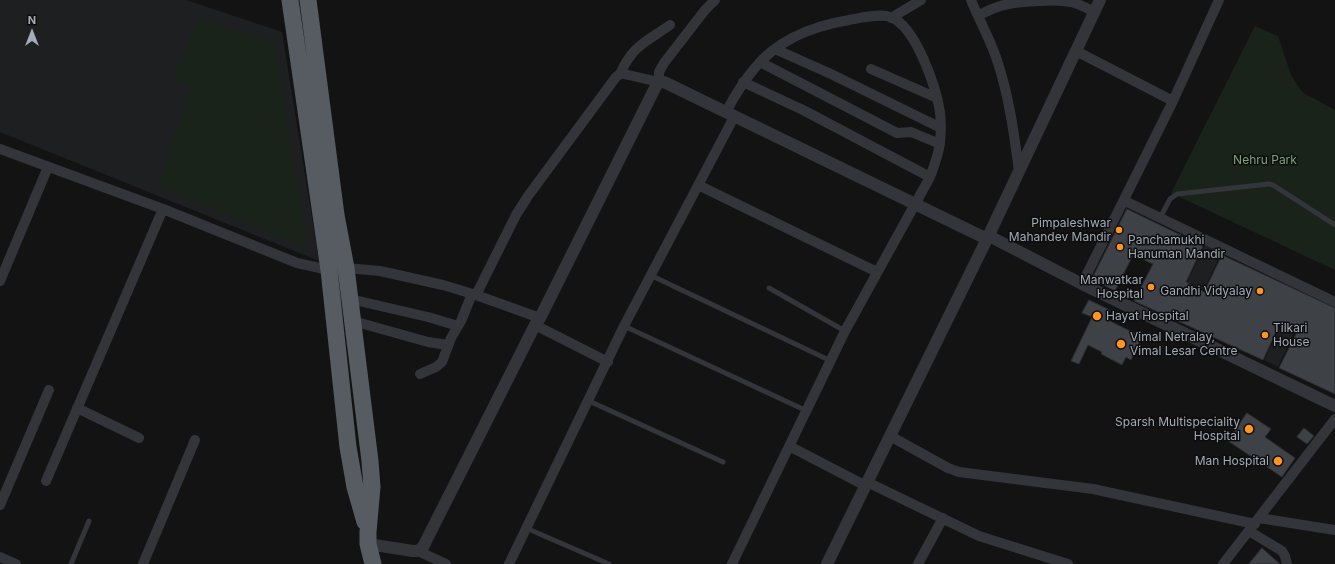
<!DOCTYPE html>
<style>
body{margin:0}
#map{position:relative;width:1335px;height:564px;overflow:hidden;background:#131314;font-family:Inter,sans-serif}
canvas{display:block}
.north{position:absolute;left:12px;top:12px;width:40px;height:40px;-webkit-text-stroke:3px #0e0e0f;paint-order:stroke;rotate:0deg;font-size:11px;font-weight:700;line-height:16px;text-align:center;color:#a3abb6}
.north::after{content:'';display:block;margin:auto;width:14px;height:18px;background:#a3abb6;clip-path:polygon(50% 0,100% 100%,50% 72%,0 100%)}
</style>
<div id="map">
<canvas width="1335" height="564"></canvas>
<div class="north">N</div>
</div>
<script>
const g = document.querySelector('canvas').getContext('2d');
g.lineJoin = 'round';
function paint(path, color) { g.fillStyle = color; g.fill(path, 'evenodd'); }
function strokePath(path, color, width, dash) { g.strokeStyle = color; g.lineWidth = width; g.lineCap = dash ? 'butt' : 'round'; g.setLineDash(dash || []); g.stroke(path); }
function label(font, color, halo, rows, align = 'center') {
  g.font = font + ' Inter,sans-serif'; g.lineWidth = 3; g.setLineDash([]); g.textBaseline = 'middle'; g.strokeStyle = halo; g.fillStyle = color; for (const [text, x, y, turn = 0] of rows) {
    g.save(); g.translate(x, y); g.rotate((+turn || 0) * Math.PI / 180); g.textAlign = isNaN(turn) ? turn : align; if (halo) g.strokeText(text, 0, 0); g.fillText(text, 0, 0); g.restore();
  }
}
const built = new Path2D(`
 M0,0h186l96,32 37,229 -319,-129z
 M1206,243l16,8 -18,39 -17,-8z
 M1281,326l13,7 -16,34 -14,-7z`);
const green = new Path2D(`
 M198,19l76,23 32,205 -149,-61 34,-100 -18,-7z
 M1255,26l23,10 13,39 11,17 33,18v160l-164,-77z`);
const building = new Path2D(`
 M1127,209l76,37 -17,36 18,10 18,-37 113,53v86l-56,-26 18,-36 -17,-9 -17,37 -129,-59 19,-37 -20,-9 -18,36 -23,-12z
 M1089,300l21,10 -4,9 36,18 -11,23 -5,-3 -4,8 -21,-11 1,-2 -14,-7 -9,19 -8,-3 21,-44 -10,-4z
 M1247,413l24,16 -6,8 30,21 -13,19 -54,-36z
 M1304,428l10,8 -7,8 -10,-7z
 M1262,548l18,16h-31z`);
const service = new Path2D(`
 M1160,218l10,-19 7,-5 92,-10 4,1 62,40
 M650,275l181,86
 M769,288l76,43
 M624,326l183,85
 M589,401l134,61
 M526,528l83,36
 M71,564l18,-43`);
const minor = new Path2D(`
 M971,0c8,20 19,39 26,60 12,36 17,73 22,111
 M978,16c22,-13 38,-14 62,-15 11,-1 21,-1 31,1 8,2 16,6 23,10
 M891,18l30,-18
 M775,49l56,25 110,54
 M1076,51l97,50
 M760,62l137,71 14,-1 29,12
 M871,69l66,29
 M620,74c13,-29 26,-32 50,-49
 M743,82l60,28 127,67
 M726,112c8,-15 17,-30 28,-43 23,-29 59,-43 95,-49 12,-2 30,-7 42,-3 25,10 45,70 49,95 1,10 1,20 0,30 -1,12 -6,24 -10,35l-85,154 -113,233
 M0,149l163,60 134,54 32,7 17,-2 34,3 63,14 33,10 64,23
 M698,185l179,87
 M1125,201l210,101
 M0,281l48,-114
 M1082,284l91,-183 46,-101
 M476,295l40,-80 12,-19 88,-119 4,-3h4l35,8v-10l5,-9 41,-53 10,-10
 M350,299l78,18 30,9
 M353,321l75,21 20,3
 M535,325l73,37
 M420,374l16,-7 6,-5 9,-24 10,-17 11,-27
 M77,408l62,30
 M890,436l58,32 11,4 134,17 162,35
 M789,446l77,40
 M46,481l117,-272
 M867,482l112,54 89,28
 M0,505l49,-115
 M1259,518l76,12
 M1249,531l33,20 3,5 2,8
 M418,551l28,13
 M0,557l16,7
 M143,564l52,-124
 M509,564l115,-238 110,-209
 M918,564l25,-46
 M1223,564l112,-145`);
const tertiary = new Path2D(`
 M989,236l93,48 253,122
 M368,544l45,7h5l5,-4 112,-222 5,-7 116,-232 3,-4h5l323,157
 M827,564l160,-325 113,-239`);
const trunk = new Path2D(`
 M290,0l39,270 19,177 7,40 10,35
 M308,0l28,215 10,53 24,193 2,26 -4,45v12l5,20`);
const markers = [
 [1119,230,4,"#ff9420"],
 [1120,247,4,"#ff9420"],
 [1151,287,4,"#ff9420"],
 [1260,291,4,"#ff9420"],
 [1097,316,5,"#ff9420"],
 [1265,335,4,"#ff9420"],
 [1121,344,5,"#ff9420"],
 [1249,429,5,"#ff9420"],
 [1278,461,5,"#ff9420"]
];
const parkNames = [
 ["Nehru Park",1265,160]
];
const poiNames = [
 ["Pimpaleshwar",1111,223],
 ["Mahandev Mandir",1111,237],
 ["Panchamukhi",1128,240,"left"],
 ["Hanuman Mandir",1128,254,"left"],
 ["Manwatkar",1143,280],
 ["Hospital",1143,294],
 ["Gandhi Vidyalay",1252,291],
 ["Hayat Hospital",1106,316,"left"],
 ["Tilkari",1273,328,"left"],
 ["House",1273,342,"left"],
 ["Vimal Netralay,",1130,337,"left"],
 ["Vimal Lesar Centre",1130,351,"left"],
 ["Sparsh Multispeciality",1240,422],
 ["Hospital",1240,436],
 ["Man Hospital",1269,461]
];
paint(built, '#1e1f21');
paint(green, '#1a231a');
paint(building, '#3e4145');
strokePath(building, '#2c2d31', 1);
strokePath(service, '#33353a', 5);
strokePath(minor, '#33353a', 10);
strokePath(tertiary, '#33353a', 12);
strokePath(trunk, '#575c62', 17);
for (const [x, y, r, color] of markers) { const dot = new Path2D(); dot.arc(x, y, r, 0, 2 * Math.PI); g.fillStyle = color; g.fill(dot); strokePath(dot, '#0e0e0f', 1.5); }
label('12px', '#7ca378', '#0e0e0f', parkNames);
label('12px', '#a3abb6', '#0e0e0f', poiNames, 'right');
</script>
